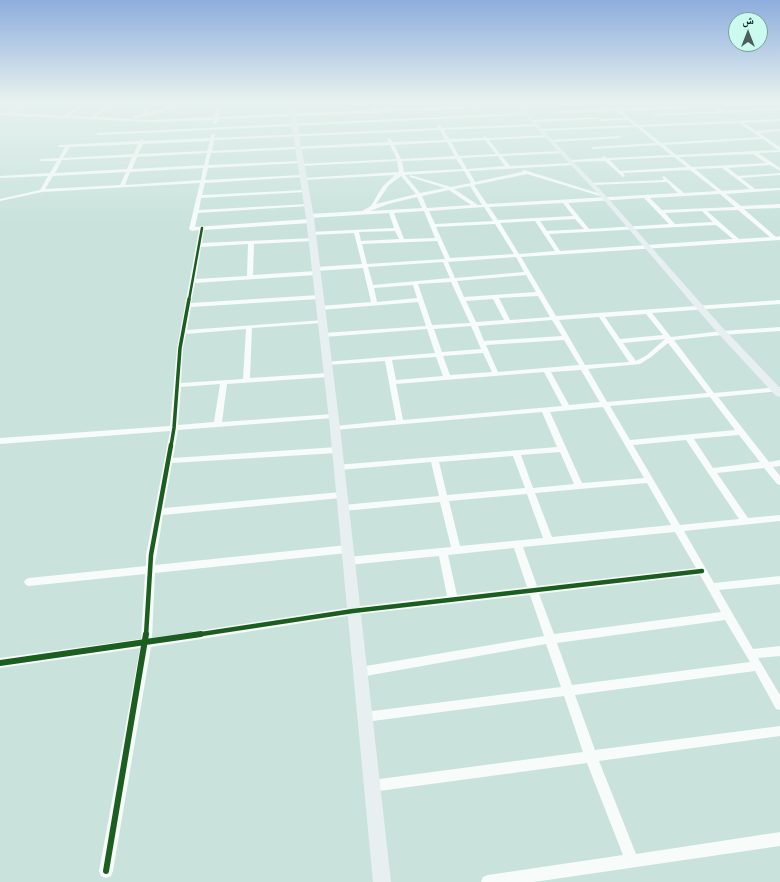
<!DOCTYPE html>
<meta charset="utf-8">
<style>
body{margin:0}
#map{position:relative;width:780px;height:882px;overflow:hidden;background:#c9e3dc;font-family:Figtree,"Noto Naskh Arabic",sans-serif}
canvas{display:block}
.north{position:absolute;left:728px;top:12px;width:40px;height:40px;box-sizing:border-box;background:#cbfbee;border:1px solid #7ca097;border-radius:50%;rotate:0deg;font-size:11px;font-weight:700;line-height:16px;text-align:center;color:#061814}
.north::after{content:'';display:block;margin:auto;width:14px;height:18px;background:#4a5f5a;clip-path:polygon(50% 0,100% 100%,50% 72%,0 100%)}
</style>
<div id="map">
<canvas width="780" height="882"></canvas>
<div class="north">ش</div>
</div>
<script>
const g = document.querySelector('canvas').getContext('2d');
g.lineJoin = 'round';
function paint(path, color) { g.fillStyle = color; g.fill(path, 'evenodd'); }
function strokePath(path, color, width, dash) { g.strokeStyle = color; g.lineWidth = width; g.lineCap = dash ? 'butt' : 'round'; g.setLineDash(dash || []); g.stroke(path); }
const street = new Path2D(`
 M28,101h4l-21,12 53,3 21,-15h4l-21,15 23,1 22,-16h4l-21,16 56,3 62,-3 3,-16h4l-3,16 155,-7 -3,-7 -81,2 1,-2 95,-2 -2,1h-10l4,8 242,-9 -2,1h-7l8,7 70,-3 2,1 -2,1 -67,3 17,14 142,-6v2l-36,2 12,8 24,-2v2l-21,2 21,14v5l-22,1 22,15v3l-10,-6 -42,3 10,8 42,-3v2l-39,3 14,11 25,-1v2l-54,4 15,12 39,-2v4l-36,1 32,28 4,-1v4l-259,17 35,59 224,-16v4l-128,9 19,24 51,-6 58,-4v4l-58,4 -48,5 40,53 66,-6v4l-62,6 51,65 11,-2v6l-7,1 7,9v9l-3,-1 -13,-16 -47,5 31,45 32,-3v6l-96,10 30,52 66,-7v8l-61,6 34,59 27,-3v10l-22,2 22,37v15l-4,-1 -21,-38 -180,24 20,55 185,-24v10l-181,25 37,93 144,-22v14l-246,36h-53l2,-5 5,-2 135,-20 -36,-92 -215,29 -4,-2 -2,-4 2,-4 4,-2 211,-28 -19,-56 -199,26 -4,-1 -2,-4 2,-4 4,-1 196,-25 -15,-43 -186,33 -4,-2 -1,-3 1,-3 4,-2 184,-31 -14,-41 -177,20 -202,32 -38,224 -2,5 -5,2 -5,-2 -2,-5 41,-223 -140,20v-10l141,-19 4,-65 -116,12 -3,-1 -2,-3 2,-3 3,-1 117,-12v-11l24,-124 -170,13v-6l170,-12 7,-78 22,-118 -7,1 -3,-2 11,-46 -158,9 -42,9v-2l40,-9 8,-14 -48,2v-2l50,-3 7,-12h-16l-2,-1 2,-1 18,-1 6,-11h-6l-1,-1 2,-1 79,-4 3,-2 2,2 66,-3 1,-3 2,-1 2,1 -1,3 224,-10 -1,-2 2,-1 3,3 94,-4 1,2 -93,4 5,9 34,-1 2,-2 3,2 60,-3 -1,2 -58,3 11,14 62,-3 2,1 -2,1 -60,3 8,10 63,-3 2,1 -2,1 -104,6 6,11 47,-10v-1l2,-1 80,25 -4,1 -73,-22 -53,11 13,19 191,-11 -11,-11 -76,3 -2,-1 2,-1 73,-3 -2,-3 2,-1 20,17 33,-2 -27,-21 -67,3 2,3 -2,1 -18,-16 -35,1 -2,-1 2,-1 33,-2 -1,-1 2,-1 3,2 64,-3 -12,-10 -66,4 -2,-1 2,-1 63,-4 -19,-16 -96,4 -2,-1 2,-1 93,-4 -6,-5 -27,1 -2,-1 2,-1 24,-1 -9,-7 -54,2 -2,-1 2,-1 52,-2 -8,-6 -228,9 1,2 -2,1 -3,-2 -156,6 -1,4 -2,1 -2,-1 1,-3 -62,2 -87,-4 -2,1 -2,-1 -61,-3v-2h6zM739,123l21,14 -99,6 -20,-16zM440,130l5,10 -52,2 -4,-4 -2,1 2,3 -177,9 2,-11zM763,139l15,11 -102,5 -12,-10zM485,140l11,14 -37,2 -8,-14zM210,141l-3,10 -69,3 5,-10zM447,142l8,14 -54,3 -7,-14zM138,144l-4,10 -71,4 7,-11zM390,145l7,14 -97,5 -2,1 2,1 97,-5 2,11 -96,6 -2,1 2,1 92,-5 -13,12 -11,19 -9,5 -53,3 -3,2 3,2 80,-5 5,15 -84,4v2l2,1 42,-2 8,31 -46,3 -3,2 3,2 47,-3 8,34 -51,4 -3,2 3,2 98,-8 8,24 -102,7 -3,2 3,2 103,-8 8,24 -110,9 -2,1 4,2 58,-4 11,59 -61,6 -4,2 4,2 207,-18 15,35 -221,18 -1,2 1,2 3,1 92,-8 8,34 -96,9 -3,1 -1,2 1,2 3,1 97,-9 11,45 -103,10 -3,1 -2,3 2,3 3,1 91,-9 8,40 -94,11 -201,31 3,-65 192,-20 3,-2 2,-2 -2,-2 -3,-2 -192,20 8,-50 178,-17 3,-1 1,-2 -1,-2 -3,-1 -177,16 8,-45 165,-10 4,-3 -4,-3 -164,11 5,-28 155,-12 4,-2 -4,-2 -111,8 5,-38 101,-7 4,-2 -4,-2 -78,5 2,-50 70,-5 3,-2 -1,-1 -137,10 4,-23 128,-8 3,-2 -3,-2 -128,8 4,-20 121,-8 3,-2 -3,-2 -63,4 1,-31 58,-3 2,-1v-2l-112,5 2,-13 106,-7 3,-2 -3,-2 -115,8 3,-14 110,-7 2,-1 -2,-1 -109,6 2,-12 104,-6 2,-1 -2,-1 -103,5 3,-12 97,-6 2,-1 -2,-1 -97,5 3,-12 92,-5 2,-1 -2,-1 -92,4 3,-12zM207,153l-3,12 -72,4 5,-12zM753,154l13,9 -74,4 -13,-10zM498,156l7,10 -38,3 -6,-11zM132,157l-5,12 -72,4 7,-13zM674,157l13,10 -67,4 -10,-11zM456,159l7,10 -59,3 -2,-11zM203,168l-2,12 -76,5 5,-13zM722,168l28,21 -28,2 -27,-22zM464,171l7,12 -20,4 -41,-12v2l35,11 -25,5 -15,-18zM126,172l-6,13 -75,4 8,-13zM401,176l15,18 -40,10 13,-19zM470,186l12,19h-4l-24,-16zM449,190l22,15 -44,3 -5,-12zM720,194l15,13 -73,3 -12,-12zM417,197l5,11 -52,3 18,-7zM644,198l25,26 -80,5 -21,-26zM563,203l10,13 -75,4 -9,-13zM484,207l9,14 -58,3 -6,-13zM738,210l32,27 -31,2 -32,-28zM424,211l11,27 -31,1 -10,-26zM702,211l11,11 -38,2 -10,-11zM575,219l9,10 -37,2 -7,-10zM535,221l20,30 -36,3 -19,-31zM495,224l19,30 -64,4 -14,-31zM716,225l17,14 -173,12 -11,-17zM395,231l4,8 -38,2 -2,-9zM437,241l8,18 -78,5 -5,-20zM248,244l-1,32 -51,3 5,-32zM516,257l8,15 -69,6 -7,-16zM443,262l7,16 -77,7 -5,-18zM526,275l10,17 -72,5 -7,-16zM451,282l19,41 -38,2 -14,-41zM413,285l4,13 -40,4 -3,-14zM538,296l12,21 -40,3 -11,-22zM493,299l11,21 -28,2 -10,-21zM646,314l17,21 -43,4 -15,-22zM599,317l30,45 -44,3 -26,-45zM552,320l10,16 -78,5 -6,-15zM471,326l10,23 -39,3 -8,-23zM246,329l-3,50 -62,4 2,-35 3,-14zM665,339l-18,16 -11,6 -13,-18zM564,340l15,25 -81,7 -12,-27zM668,343l39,50 -100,9 -19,-33 52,-5 11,-7zM483,353l9,19 -42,3 -7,-19zM436,357l7,19 -47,4 -4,-20zM581,370l17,29 2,3 -31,3 -18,-33zM544,372l18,34 -159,14 -7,-36zM220,384l-6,38 -36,3 3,-38zM710,397l25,33 -105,10 -20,-34zM603,407l41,71 -62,5 -32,-71zM739,435l21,27 -47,6 -19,-29zM686,440l53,79 -59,6 -47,-80zM560,452l14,32 -41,4 -12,-33zM513,456l12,32 -78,7 -8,-33zM647,483l24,42 -119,12 -17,-44zM527,494l16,44 -83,8 -11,-45zM675,532l21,36 -159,18 -14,-39zM514,548l13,39 -70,8 -9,-40zM700,575l21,37 -167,22 -15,-40zM725,620l25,42 -178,23 -15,-42z
 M145,101h4l-1,12 15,-4 18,-8h4c-13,9 -36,16 -51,17v-2l10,-2z
 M704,101h4l16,10 56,-3v2l-125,6 -2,-1 2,-1 64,-3z
 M780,101v2l-41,2 -2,-1z
 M525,113l1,2 -428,20 -2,-1 2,-1z
 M598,117l1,2 -67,3 -2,-1 2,-1z
 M620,136l1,2 -70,4 -2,-1 2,-1z`);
const secondary = new Path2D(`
 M288,101h5l21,117 26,210 51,454h-18l-43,-454 -24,-210z
 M511,101h4l92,96 114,129 59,62v9l-4,-1 -61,-66 -112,-131z`);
const cyclewayFar3 = new Path2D(`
 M189,300l13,-72`);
const cyclewayFar2 = new Path2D(`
 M171,446l3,-18 6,-80 9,-49`);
const cyclewayFar1 = new Path2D(`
 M146,635l5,-80 20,-110
 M195,635l158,-24 349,-40`);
const cycleway = new Path2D(`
 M0,663l201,-29
 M106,871l40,-237`);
paint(street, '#f7fbfa');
paint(secondary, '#e7eff0');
strokePath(cyclewayFar3, '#1b5e20', 2.5);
strokePath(cyclewayFar2, '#1b5e20', 3.5);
strokePath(cyclewayFar1, '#1b5e20', 4.5);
strokePath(cycleway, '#1b5e20', 6);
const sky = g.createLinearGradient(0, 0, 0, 224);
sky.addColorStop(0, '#8eadde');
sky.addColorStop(0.45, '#e7f2ef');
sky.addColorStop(1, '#e7f2ef00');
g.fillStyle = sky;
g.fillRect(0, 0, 780, 224);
</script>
